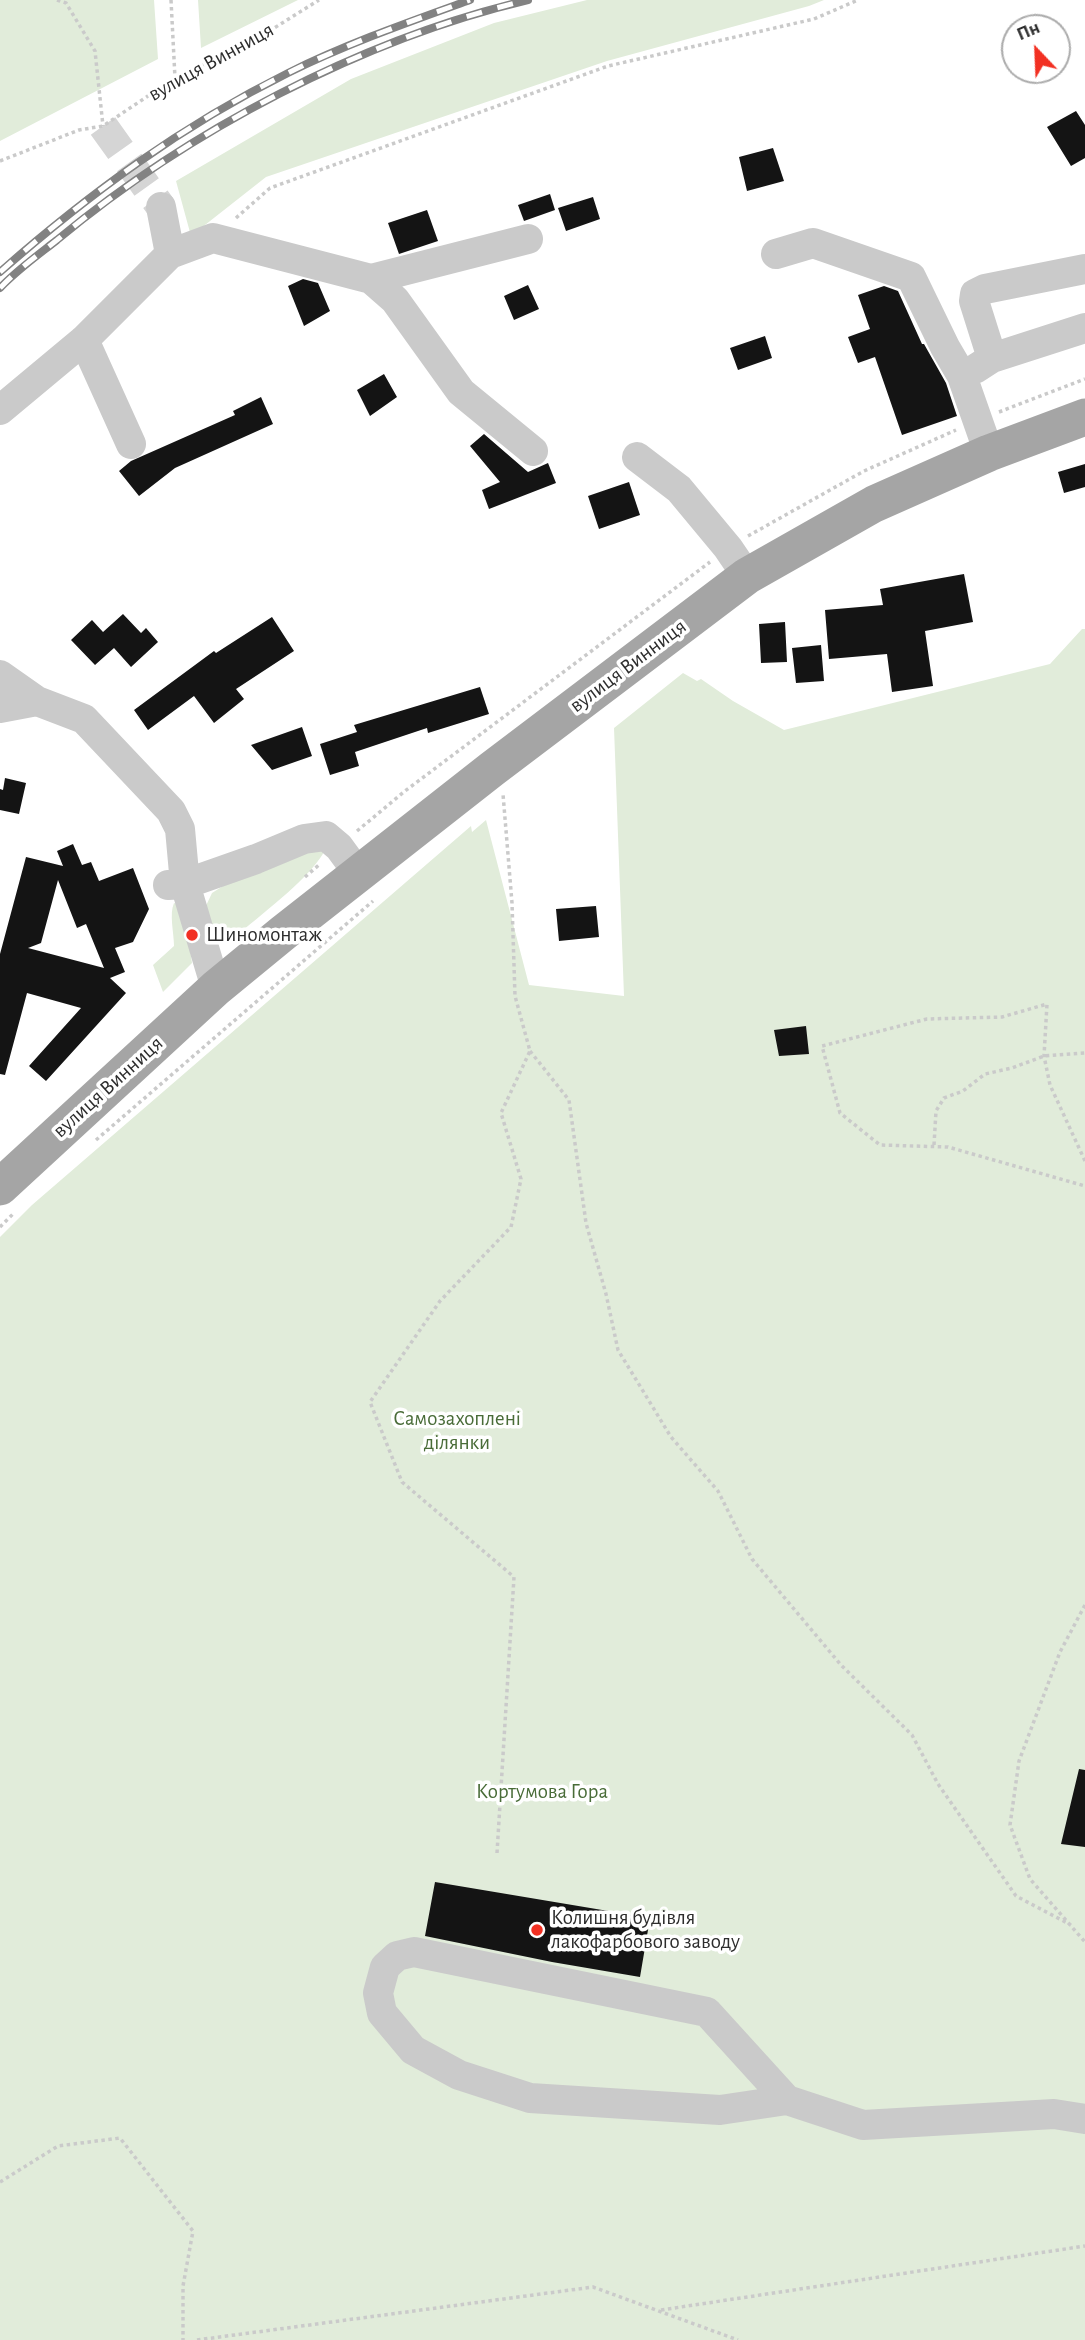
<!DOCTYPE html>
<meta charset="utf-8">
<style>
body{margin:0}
#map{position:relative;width:1085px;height:2340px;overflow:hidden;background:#fff;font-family:"Alegreya Sans",sans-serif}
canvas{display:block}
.north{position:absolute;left:1001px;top:14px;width:70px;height:70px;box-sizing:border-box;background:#fff;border:2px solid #ababab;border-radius:50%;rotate:337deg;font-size:19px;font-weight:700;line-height:28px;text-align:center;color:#2d2d2d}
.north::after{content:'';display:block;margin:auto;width:24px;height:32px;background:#f23022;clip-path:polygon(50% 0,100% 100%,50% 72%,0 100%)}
</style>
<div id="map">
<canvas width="1085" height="2340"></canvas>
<div class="north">Пн</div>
</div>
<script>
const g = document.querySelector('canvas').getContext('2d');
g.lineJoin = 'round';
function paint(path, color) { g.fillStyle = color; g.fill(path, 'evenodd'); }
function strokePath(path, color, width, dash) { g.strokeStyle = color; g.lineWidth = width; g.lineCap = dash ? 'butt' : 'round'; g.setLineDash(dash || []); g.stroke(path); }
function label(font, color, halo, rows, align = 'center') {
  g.font = font + ' "Alegreya Sans",sans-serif'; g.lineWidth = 7; g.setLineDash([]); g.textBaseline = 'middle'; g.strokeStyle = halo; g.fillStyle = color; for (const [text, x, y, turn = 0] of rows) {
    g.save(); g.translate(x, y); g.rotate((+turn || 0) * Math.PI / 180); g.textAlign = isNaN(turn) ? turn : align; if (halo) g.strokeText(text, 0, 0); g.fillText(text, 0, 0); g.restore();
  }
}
const green = new Path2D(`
 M0,0h154l4,59 -158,82z
 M198,0h100l-97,48z
 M587,0h237l-15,6 -202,55 -341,116 -75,59 -15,-55 175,-102 143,-56z
 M1082,629h3v1711h-1085v-1103l32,-32 439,-379 1,6 14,-12 43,165 95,11 -10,-268 69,-55 14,8 4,-2 32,22 51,29 266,-66z
 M326,848c-12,27 -62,64 -85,84l-14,4 -10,-1 -13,-25 8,-17 41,-26z
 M174,903l5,2 7,16 6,42 -29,29 -10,-27 21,-19c0,-13 -5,-32 0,-43z`);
const building = new Path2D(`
 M1076,111l9,14v33l-14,8 -24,-39z
 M773,148l11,33 -37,10 -8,-34z
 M550,194l5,16 -31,11 -6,-16z
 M593,197l7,22 -34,12 -8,-23z
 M427,210l11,31 -39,13 -11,-31z
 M303,279l15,4 12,28 -26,15 -16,-40z
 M528,285l11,24 -25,11 -10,-24z
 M884,286l14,5 24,53h2l22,39 11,33 -55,19 -27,-78 -17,6 -10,-26 22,-8 -12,-34z
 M765,336l7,22 -34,12 -8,-22z
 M384,374l13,23 -27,19 -13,-26z
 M261,397l12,27 -98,44 -36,28 -20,-25 12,-10 104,-46 -2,-4z
 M484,434l44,38 20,-9 8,20 -67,26 -7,-19 18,-8 -30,-36z
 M1085,464v23l-21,6 -6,-21z
 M629,482l11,33 -41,14 -11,-33z
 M964,574l9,48 -48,9 8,55 -41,6 -5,-38 -58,5 -4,-49 58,-5 -3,-16z
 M123,614l18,19 5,-5 12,14 -27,25 -17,-19 -19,17 -24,-25 21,-20 11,12z
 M272,617l22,34 -58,38 8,10 -30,24 -20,-27 -46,34 -14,-20 80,-59 2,2z
 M785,622l2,40 -26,1 -2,-39z
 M821,645l3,36 -28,2 -4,-35z
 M480,687l9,27 -61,19 -1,-5 -72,24 4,14 -29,9 -10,-31 37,-12 -3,-7z
 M302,727l10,29 -40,14 -21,-25z
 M5,778l21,5 -7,31 -19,-4v-21l3,1z
 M73,844l9,21 9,-3 8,19 34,-13 16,41 -16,33 -18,6 10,24 -15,6 16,15 -80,88 -17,-15 52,-58 -54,-15 -22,82 -5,-1v-120l26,-97 37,9 -6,-15zM58,880l19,48 9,-4 18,44 -76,-20 13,-5z
 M596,906l3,31 -40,4 -3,-32z
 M806,1026l3,28 -30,2 -5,-26z
 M1079,1769l6,1v77l-24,-3z
 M435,1882l215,36 -10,59 -88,-15 -127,-26z`);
const minorTunnel = new Path2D(`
 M103,126l58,81`);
const path = new Path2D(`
 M57,0l9,3 29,48 8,75
 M171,0l4,78
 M0,161l79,-31 24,-4 72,-48 72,-33 72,-45
 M236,218l34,-30 338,-122 206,-47 44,-19
 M999,412l86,-33
 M748,536l116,-65 92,-41
 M357,831l48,-40 305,-229
 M305,877l15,-13
 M530,1051l39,49 17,123 20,71 12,56 53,87 47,54 34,68 89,106 71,70 26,49 78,112 55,29
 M96,1140l277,-239
 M934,1145l2,-34 8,-13 19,-7 22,-17 27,-6 32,-12 41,-3
 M1085,1161l-35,-76 -6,-29 3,-52 -45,13 -75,2 -105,27 18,67 40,32 68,2 137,39
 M0,1227l14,-14
 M1085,1605l-25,47 -41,109 -9,64 20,54 55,63
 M497,1853l17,-276 -112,-95 -32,-80 70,-101 71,-74 10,-48 -20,-66 29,-62 -15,-55 -3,-93 -9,-109
 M0,2182l58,-36 62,-8 73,93 -10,55v54
 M661,2310l424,-64
 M197,2340l396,-53 145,53`);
const minor = new Path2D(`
 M161,207l9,47
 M776,254l37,-11 98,34 34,70 17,29 27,77
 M371,279l157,-40
 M84,340l47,104
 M992,358l-18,-57 1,-7 10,-5 100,-20
 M975,369l17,-11 93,-30
 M0,410l84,-70 86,-86 43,-16 158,41 24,21 66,92 72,59
 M637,457l42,32 49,59 19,28
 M0,675l37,26 47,18 87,92 9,18 5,55 31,104
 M0,708l37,-7
 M168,885l17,-1 71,-25 48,-20 22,-3 13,11 19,26
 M787,2100l-80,-88 -293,-60 -17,4 -12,11 -7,26 4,20 31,37 46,25 71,23 190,12 67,-10 76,25 191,-11 31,5`);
const major = new Path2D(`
 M0,1187l216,-199 67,-55 209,-164 255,-193 127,-72 115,-51 96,-36`);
const rail = new Path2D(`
 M0,272c89,-78 181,-146 288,-199 58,-29 121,-51 182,-73
 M0,288c17,-18 38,-33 57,-48 131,-109 305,-201 471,-240`);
const markers = [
 [192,935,7,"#f23022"],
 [537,1930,7,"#f23022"]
];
const streetNames = [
 ["вулиця Винниця",211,62,-29],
 ["вулиця Винниця",628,666,-37],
 ["вулиця Винниця",108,1087,-42]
];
const poiNames = [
 ["Шиномонтаж",206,935],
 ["Колишня будівля",551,1918],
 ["лакофарбового заводу",551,1942]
];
const parkNames = [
 ["Самозахоплені",457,1419],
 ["ділянки",457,1443],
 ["Кортумова Гора",542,1792]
];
paint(green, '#e1ecda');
paint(building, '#141414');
strokePath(minorTunnel, '#d5d5d5', 30, [30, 15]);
strokePath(path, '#cacaca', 3.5, [3.5, 3.5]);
strokePath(minor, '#cacaca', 30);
strokePath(major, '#a5a5a5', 37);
strokePath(rail, '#828282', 8);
strokePath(rail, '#fff', 5, [16]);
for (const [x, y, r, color] of markers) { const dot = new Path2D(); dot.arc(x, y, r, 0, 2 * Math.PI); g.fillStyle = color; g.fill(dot); strokePath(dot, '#fff', 2.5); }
label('21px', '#2d2d2d', '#fff', streetNames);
label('21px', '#2d2d2d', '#fff', poiNames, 'left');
label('21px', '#496c38', '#fff', parkNames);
</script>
